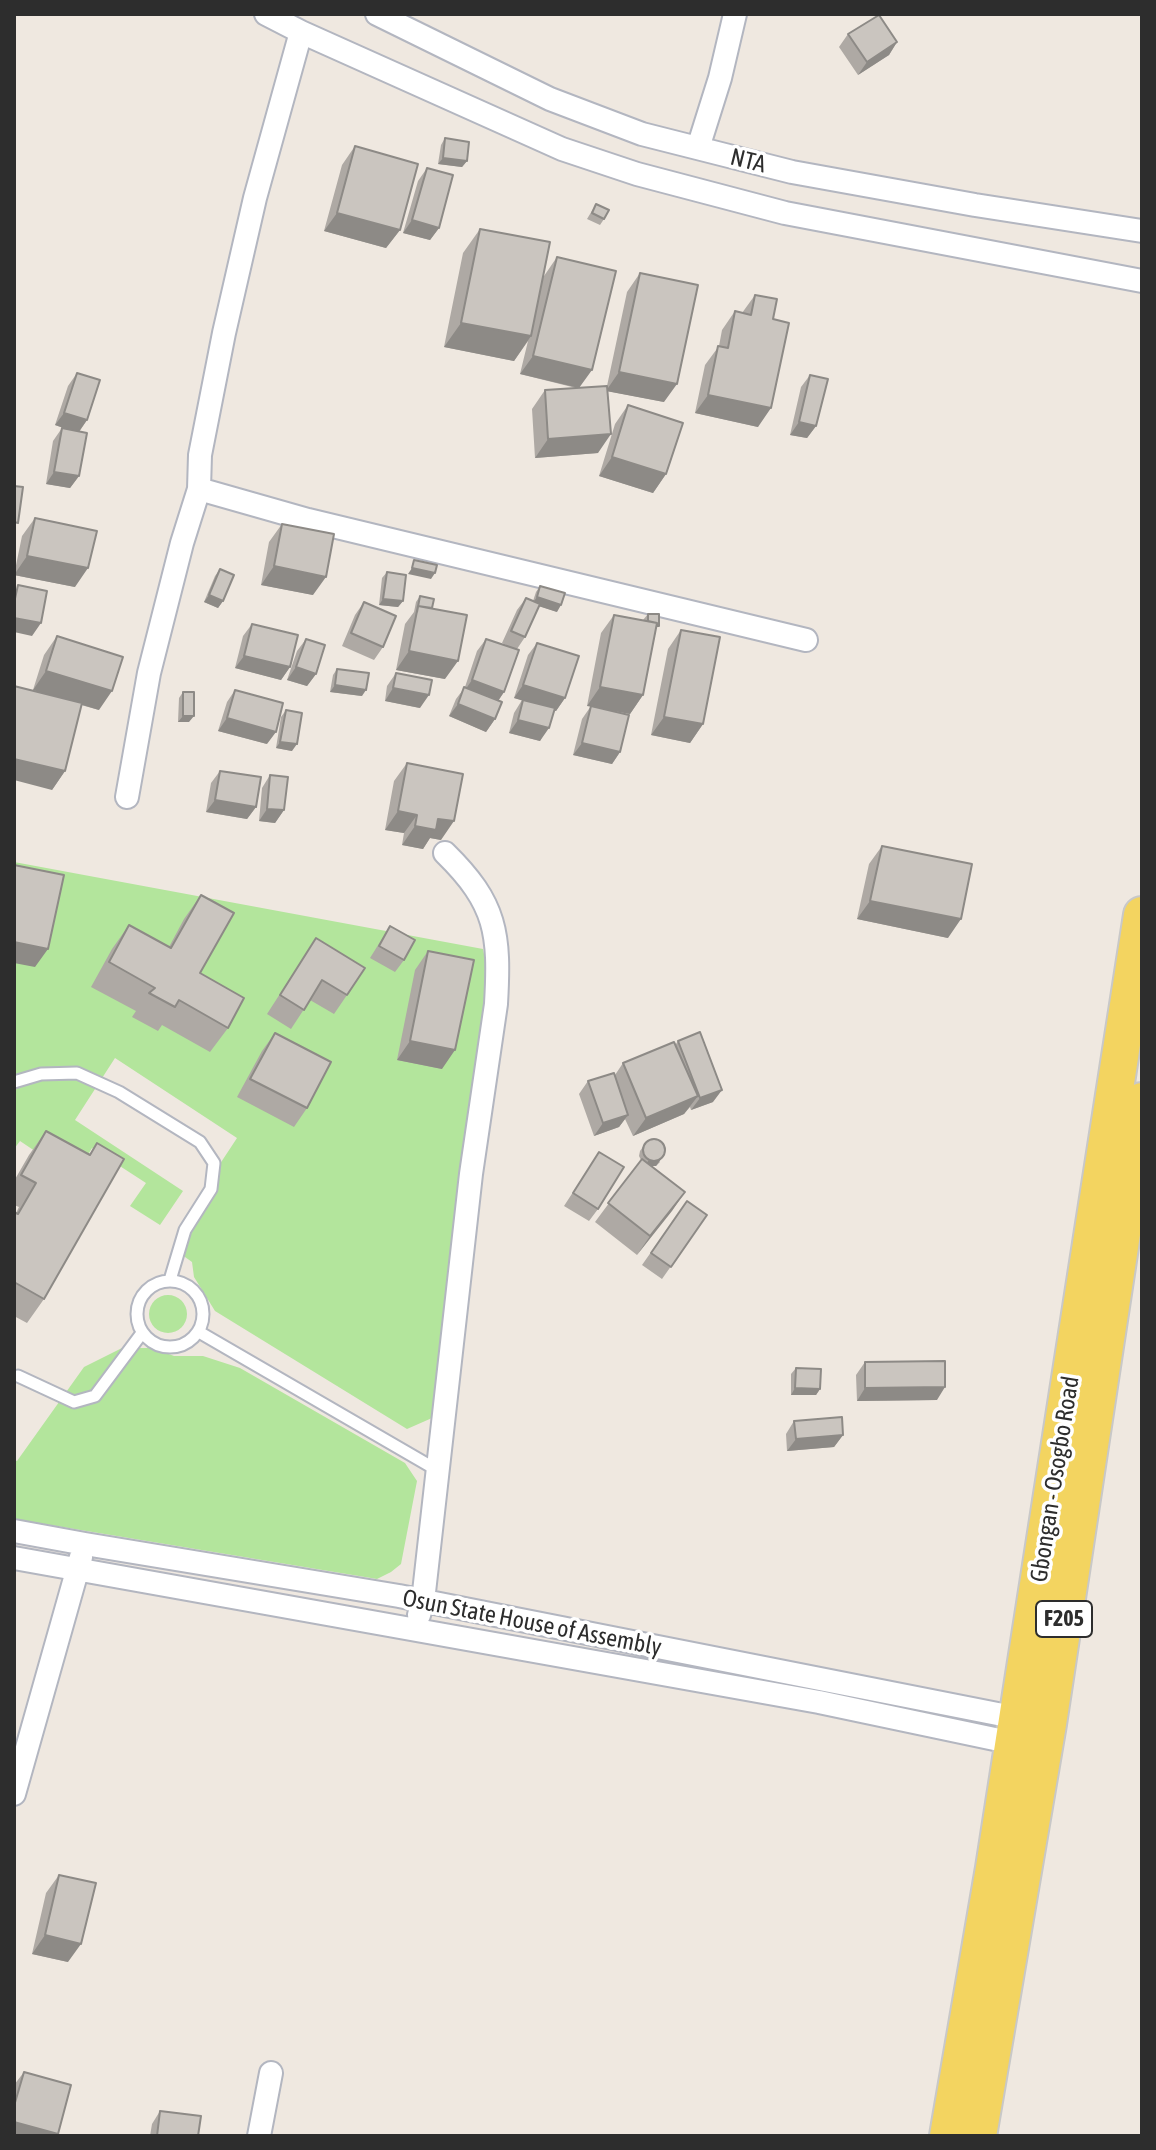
<!DOCTYPE html>
<style>
body{margin:0}
#map{position:relative;width:1156px;height:2150px;overflow:hidden;background:#efe8e0;font-family:"Asap Condensed",sans-serif}
canvas{display:block}
.frame{position:absolute;inset:0;border:16px solid #2d2d2d;pointer-events:none}
</style>
<div id="map">
<canvas width="1156" height="2150"></canvas>
<div class="frame"></div>
</div>
<script>
const g = document.querySelector('canvas').getContext('2d');
g.lineJoin = 'round';
function paint(path, color) { g.fillStyle = color; g.fill(path, 'evenodd'); }
function strokePath(path, color, width, dash) { g.strokeStyle = color; g.lineWidth = width; g.lineCap = dash ? 'butt' : 'round'; g.setLineDash(dash || []); g.stroke(path); }
function label(font, color, halo, rows, align = 'center') {
  g.font = font + ' "Asap Condensed",sans-serif'; g.lineWidth = 7; g.setLineDash([]); g.textBaseline = 'middle'; g.strokeStyle = halo; g.fillStyle = color; for (const [text, x, y, turn = 0] of rows) {
    g.save(); g.translate(x, y); g.rotate((+turn || 0) * Math.PI / 180); g.textAlign = isNaN(turn) ? turn : align; if (halo) g.strokeText(text, 0, 0); g.fillText(text, 0, 0); g.restore();
  }
}
const green = new Path2D(`
 M14,862l469,87 8,39 -59,430 -25,11 -192,-118 -21,-34 -2,-15 -14,-10 16,-25 -11,-7 54,-82 -122,-80 -40,62 108,71 -23,34 -30,-19 16,-23 -54,-35 -12,20 -8,8 -52,-35 -6,8z
 M149 1314a19 19 0 1 1 38 0a19 19 0 1 1-38 0Z
 M122,1348h31l21,8h29l37,12 165,95 12,18 -16,83 -10,8 -14,7 -363,-60v-59l3,1 67,-94z`);
const service = new Path2D(`
 M14,1082l27,-8 36,-1 42,19 81,50 14,21 -3,26 -26,41 -15,50
 M137 1314a33 33 0 1 1 66 0a33 33 0 1 1-66 0Z
 M199,1332l238,138
 M18,1376l56,26 21,-6 47,-63`);
const minor = new Path2D(`
 M266,14l35,18 261,117 75,25 148,39 357,68
 M377,14l173,85 92,35 150,38 183,33 167,26
 M698,148l22,-70 15,-64
 M199,489l109,31 498,120
 M127,797l22,-124 33,-130 17,-54 1,-34 24,-122 31,-135 46,-166
 M14,1531l71,13 314,52 629,124
 M14,1558l805,144 204,43
 M419,1615l4,-14 48,-427 25,-170c4,-70 1,-100 -51,-151
 M14,1794l67,-237
 M259,2136l12,-63`);
const primary = new Path2D(`
 M948,2136l46,-268 148,-953
 M978,2136l70,-412 94,-623`);
const wall = new Path2D(`
 M848,34l49,8 -8,13 -31,20 -19,-28z
 M445,138l22,23 -5,6 -24,-3 3,-19z
 M355,146l45,84 -14,18 -62,-17 18,-66z
 M427,168l12,60 -9,12 -27,-7 15,-52z
 M596,204l8,15 -4,6 -13,-6z
 M480,229l64,47 13,-19 23,131 27,-2 20,-94 13,-19 24,129 -57,-11 -9,62 -63,5 -3,-49 13,-19 31,-2 -56,-14 8,-33 -14,20 -70,-14 19,-94z
 M755,295l18,24 -15,108 -63,-14 10,-48 14,-19 3,-16 13,-19 7,2z
 M77,373l10,47 -8,12v44l-9,12 -24,-4 7,-43 9,-13 7,2 -14,-5 13,-39z
 M810,375l6,51 -9,12 -17,-3 11,-48z
 M628,405l38,69 -13,19 -54,-17 16,-52z
 M35,518l40,69 -61,-12 8,-39z
 M282,524l31,71 -52,-10 8,-43z
 M220,569l3,32 -5,7 -14,-6 11,-26z
 M387,572l16,29 -5,6 -19,-2 3,-27z
 M540,586l17,26 -18,-6 -14,31 -8,12 -13,43 -6,9 -3,18 -9,13 -37,-16 7,-17 9,-12 12,-36 9,-12 22,7 -6,-3 15,-33 9,-12 7,3 3,-9z
 M420,596l12,12 13,71 -49,-9 9,-46 9,-12 2,-10z
 M364,602l19,45 -9,13 -32,-14 13,-31z
 M648,614l8,16 -13,65 -13,19 -35,-7 25,45 -8,12 -39,-9 9,-36 9,-13h-4l14,-73 13,-18 29,5z
 M252,624l38,43 -9,13 -46,-12 8,-32z
 M681,630l22,94 -13,19 -39,-8 17,-86z
 M57,636l42,74 -18,-5 -16,66 -13,19 5,-93 -24,-7 11,-35z
 M306,639l10,35 -9,12 -20,-6 10,-29z
 M537,643l28,55 -9,13 -2,-1 -14,31 -31,-8 5,-20 8,-13 -8,-2 14,-43z
 M337,669l25,27 -32,-4 3,-17z
 M396,673l24,35 -35,-7 2,-15z
 M235,690l32,54 -49,-13 9,-29z
 M183,692l6,30h-11l1,-24z
 M286,710l6,41 -16,-3 5,-31z
 M407,763l34,77 -11,-2 -7,11 -21,-4 2,-12 -19,-3 9,-49z
 M220,771l36,36 -9,12 -41,-7 5,-29z
 M270,775l14,35 -9,13 -16,-2 3,-33z
 M882,846l66,92 -91,-19 12,-55z
 M201,895l-1,78 28,55 -18,24 -48,-27 -4,6 -26,-14 4,-6 -45,-24 21,-38 17,-24 40,22 15,-28z
 M390,926l14,34 -9,12 -25,-14z
 M316,938l31,57 -13,19 -24,-14 -19,29 -24,-15z
 M428,951l14,118 -45,-9 18,-90z
 M275,1033l32,75 -13,19 -57,-30 25,-46z
 M678,1041l35,61 -22,8 -1,-3 -6,7 -51,22 -8,-17 -6,8 -25,9 -15,-42 9,-13 27,-6 8,-12 53,-19z
 M46,1131l43,24 8,-12 -53,156 -17,24 -13,-7v-104l2,1 3,-6 -5,-2v-24l15,-26z
 M645,1144l15,18 -4,4h-4l33,26 -48,63 -42,-33 46,-62 -2,-4 1,-5z
 M599,1152l-1,57 -9,12 -25,-15z
 M687,1201l20,14 -45,64 -20,-14z
 M865,1362l72,38 -80,1 -1,-26z
 M796,1368l24,21 -4,6h-25v-21z
 M794,1421l49,14 -9,12 -47,4 -1,-17z
 M59,1875l9,87 -36,-8 14,-61z
 M24,2072l34,62 -2,2h-42v-51z
 M160,2111l38,25h-48l2,-12z`);
const shadedWall = new Path2D(`
 M897,42l-8,13 -31,20 9,-13z
 M443,158l24,3 -5,6 -24,-3z
 M337,213l63,17 -14,18 -62,-17z
 M412,220l27,8 -9,12 -27,-7z
 M461,323l70,13 -17,25 -70,-14z
 M533,356l59,14 -13,18 -59,-14z
 M619,372l58,12 -13,18 -58,-11z
 M708,395l63,13 -13,19 -63,-14z
 M64,413l23,7 -9,13 -23,-8z
 M799,422l17,4 -9,12 -17,-3z
 M611,434l-13,19 -63,5 13,-19z
 M612,457l54,17 -13,19 -54,-17z
 M54,472l25,4 -9,12 -24,-4z
 M27,556l61,12 -13,19 -61,-12z
 M274,566l52,11 -13,18 -52,-10z
 M412,568l23,5 -4,6 -23,-5z
 M209,595l14,6 -5,7 -14,-6z
 M537,597l24,8 -4,7 -25,-8z
 M383,599l20,2 -5,6 -19,-2z
 M14,618l27,5 -9,13 -18,-4z
 M409,651l49,10 -13,18 -49,-9z
 M244,656l46,11 -9,13 -46,-12z
 M296,667l20,7 -9,12 -20,-6z
 M46,671l66,20 -13,19 -66,-20z
 M472,680l32,12 -8,12 -33,-11z
 M335,685l31,5 -4,6 -32,-4z
 M523,685l42,13 -9,13 -42,-13z
 M600,687l43,8 -13,19 -43,-8z
 M393,688l36,7 -9,13 -35,-7z
 M458,704l37,15 -9,13 -37,-16z
 M183,716h11l-5,6h-11z
 M664,717l39,7 -13,19 -39,-8z
 M227,718l49,14 -9,12 -49,-13z
 M518,720l31,8 -9,13 -31,-8z
 M280,742l17,2 -5,7 -16,-3z
 M582,743l38,9 -8,12 -39,-9z
 M14,759l51,12 -13,19 -38,-10z
 M215,800l41,7 -9,12 -41,-7z
 M267,809l17,1 -9,13 -16,-2z
 M398,811l19,4 -13,18 -19,-3z
 M438,819l16,2 -13,19 -11,-2 -7,11 -21,-4 13,-19z
 M870,901l91,18 -13,19 -91,-19z
 M14,942l34,7 -13,18 -21,-4z
 M410,1041l45,9 -13,19 -45,-9z
 M722,1090l-9,12 -22,8 9,-12z
 M698,1096l-14,18 -51,22 13,-18z
 M628,1115l-9,12 -25,9 9,-13z
 M664,1155l-8,11h-12l5,-6z
 M685,1192l-13,19 -35,44 13,-19z
 M945,1387l-8,13 -80,1 8,-13z
 M795,1388l25,1 -4,6h-25z
 M843,1435l-9,12 -47,4 9,-12z
 M45,1935l36,9 -13,18 -36,-8z
 M14,2122l44,12 -2,2h-42z`);
const building = new Path2D(`
 M879,15l18,27 -30,20 -19,-28z
 M445,138l24,4 -2,19 -24,-3z
 M355,146l63,18 -18,66 -63,-17z
 M427,168l26,7 -14,53 -27,-8z
 M596,204l13,6 -5,9 -12,-6z
 M480,229l70,13 -19,94 -70,-13z
 M557,257l59,14 -24,99 -59,-14z
 M640,273l58,12 -21,99 -58,-12z
 M755,295l22,4 -4,20 16,4 -18,85 -63,-13 10,-49 10,2 7,-37 16,4z
 M77,373l23,7 -13,40 -23,-7z
 M810,375l18,4 -12,47 -17,-4z
 M607,386l4,48 -63,5 -3,-49z
 M628,405l55,18 -17,51 -54,-17z
 M62,428l25,5 -8,43 -25,-4z
 M14,486l9,1 -5,36 -4,-1z
 M35,518l62,13 -9,37 -61,-12z
 M282,524l52,10 -8,43 -52,-11z
 M414,560l23,5 -2,8 -23,-5z
 M220,569l14,6 -11,26 -14,-6z
 M387,572l19,3 -3,26 -20,-2z
 M18,585l29,6 -6,32 -27,-5v-15z
 M540,586l25,7 -4,12 -24,-8z
 M420,596l14,3 -2,9 -14,-2 -1,6z
 M526,598l14,6 -15,33 -14,-6z
 M364,602l32,14 -13,31 -32,-14z
 M418,606l49,9 -9,46 -49,-10z
 M648,614h11v12h-2v-3l-9,-2z
 M614,615l43,8 -14,72 -43,-8z
 M252,624l46,11 -8,32 -46,-11z
 M681,630l39,7 -17,87 -39,-7z
 M57,636l66,21 -11,34 -66,-20z
 M306,639l19,6 -9,29 -20,-7z
 M486,639l33,11 -15,42 -32,-12z
 M537,643l42,13 -14,42 -42,-13z
 M337,669l32,4 -3,17 -31,-5z
 M396,673l36,7 -3,15 -36,-7z
 M14,686l68,17 -17,68 -51,-12z
 M464,687l38,15 -7,17 -37,-15z
 M235,690l48,13 -7,29 -49,-14z
 M183,692h11v24h-11z
 M523,700l32,8 -6,20 -31,-8z
 M591,706l38,9 -9,37 -38,-9z
 M286,710l16,3 -5,31 -17,-2z
 M407,763l56,11 -9,47 -16,-2 -2,11 -21,-4 2,-11 -19,-4z
 M220,771l41,6 -5,30 -41,-7z
 M270,775l18,2 -4,33 -17,-1z
 M882,846l90,18 -11,55 -91,-18z
 M14,865l50,10 -16,74 -34,-7z
 M201,895l33,18 -34,60 44,25 -16,30 -49,-28 -4,7 -26,-14 6,-5 -46,-26 20,-37 42,23z
 M390,926l25,14 -11,20 -25,-14z
 M316,938l49,30 -18,27 -25,-15 -18,30 -24,-15z
 M428,951l46,9 -19,90 -45,-9z
 M700,1032l22,58 -22,8 -22,-57z
 M275,1033l56,29 -24,46 -57,-29z
 M674,1042l24,54 -52,22 -23,-55z
 M614,1073l14,42 -25,8 -15,-42z
 M46,1131l44,24 7,-12 27,16 -80,140 -30,-17v-70l4,2 18,-31 -15,-8z
 M643 1150a11 11 0 1 1 22 0a11 11 0 1 1-22 0Z
 M599,1152l25,15 -26,42 -25,-16z
 M642,1159l43,33 -35,44 -42,-33z
 M687,1201l20,14 -36,52 -20,-14z
 M945,1361v26l-80,1v-26z
 M796,1368l25,1 -1,20 -25,-1z
 M842,1417l1,18 -47,4 -2,-18z
 M59,1875l37,8 -15,61 -36,-9z
 M24,2072l47,13 -13,49 -44,-12v-16z
 M160,2111l41,5 -3,20h-41z`);
const shields = [
 [1064,1619,56]
];
const shieldNames = [
 ["F205",1064,1619]
];
const streetNames = [
 ["NTA",748,161,14],
 ["Gbongan - Osogbo Road",1055,1479,-81],
 ["Osun State House of Assembly",532,1623,11]
];
paint(green, '#b3e59c');
strokePath(service, '#b3b6c0', 15);
strokePath(minor, '#b3b6c0', 26);
strokePath(primary, '#c8c8c8', 40);
strokePath(service, '#fff', 11);
strokePath(minor, '#fff', 22);
strokePath(primary, '#f3d460', 36);
paint(wall, '#aea9a4');
paint(shadedWall, '#8d8a86');
paint(building, '#cac5bf');
strokePath(building, '#8d8a86', 2);
for (const [x, y, w] of shields) { const box = new Path2D(); box.roundRect(x - w / 2, y - 18, w, 36, 6); g.fillStyle = '#fff'; g.fill(box); strokePath(box, '#2d2d2d', 2); }
label('bold 22px', '#2d2d2d', null, shieldNames);
label('24px', '#2d2d2d', '#fff', streetNames);
</script>
